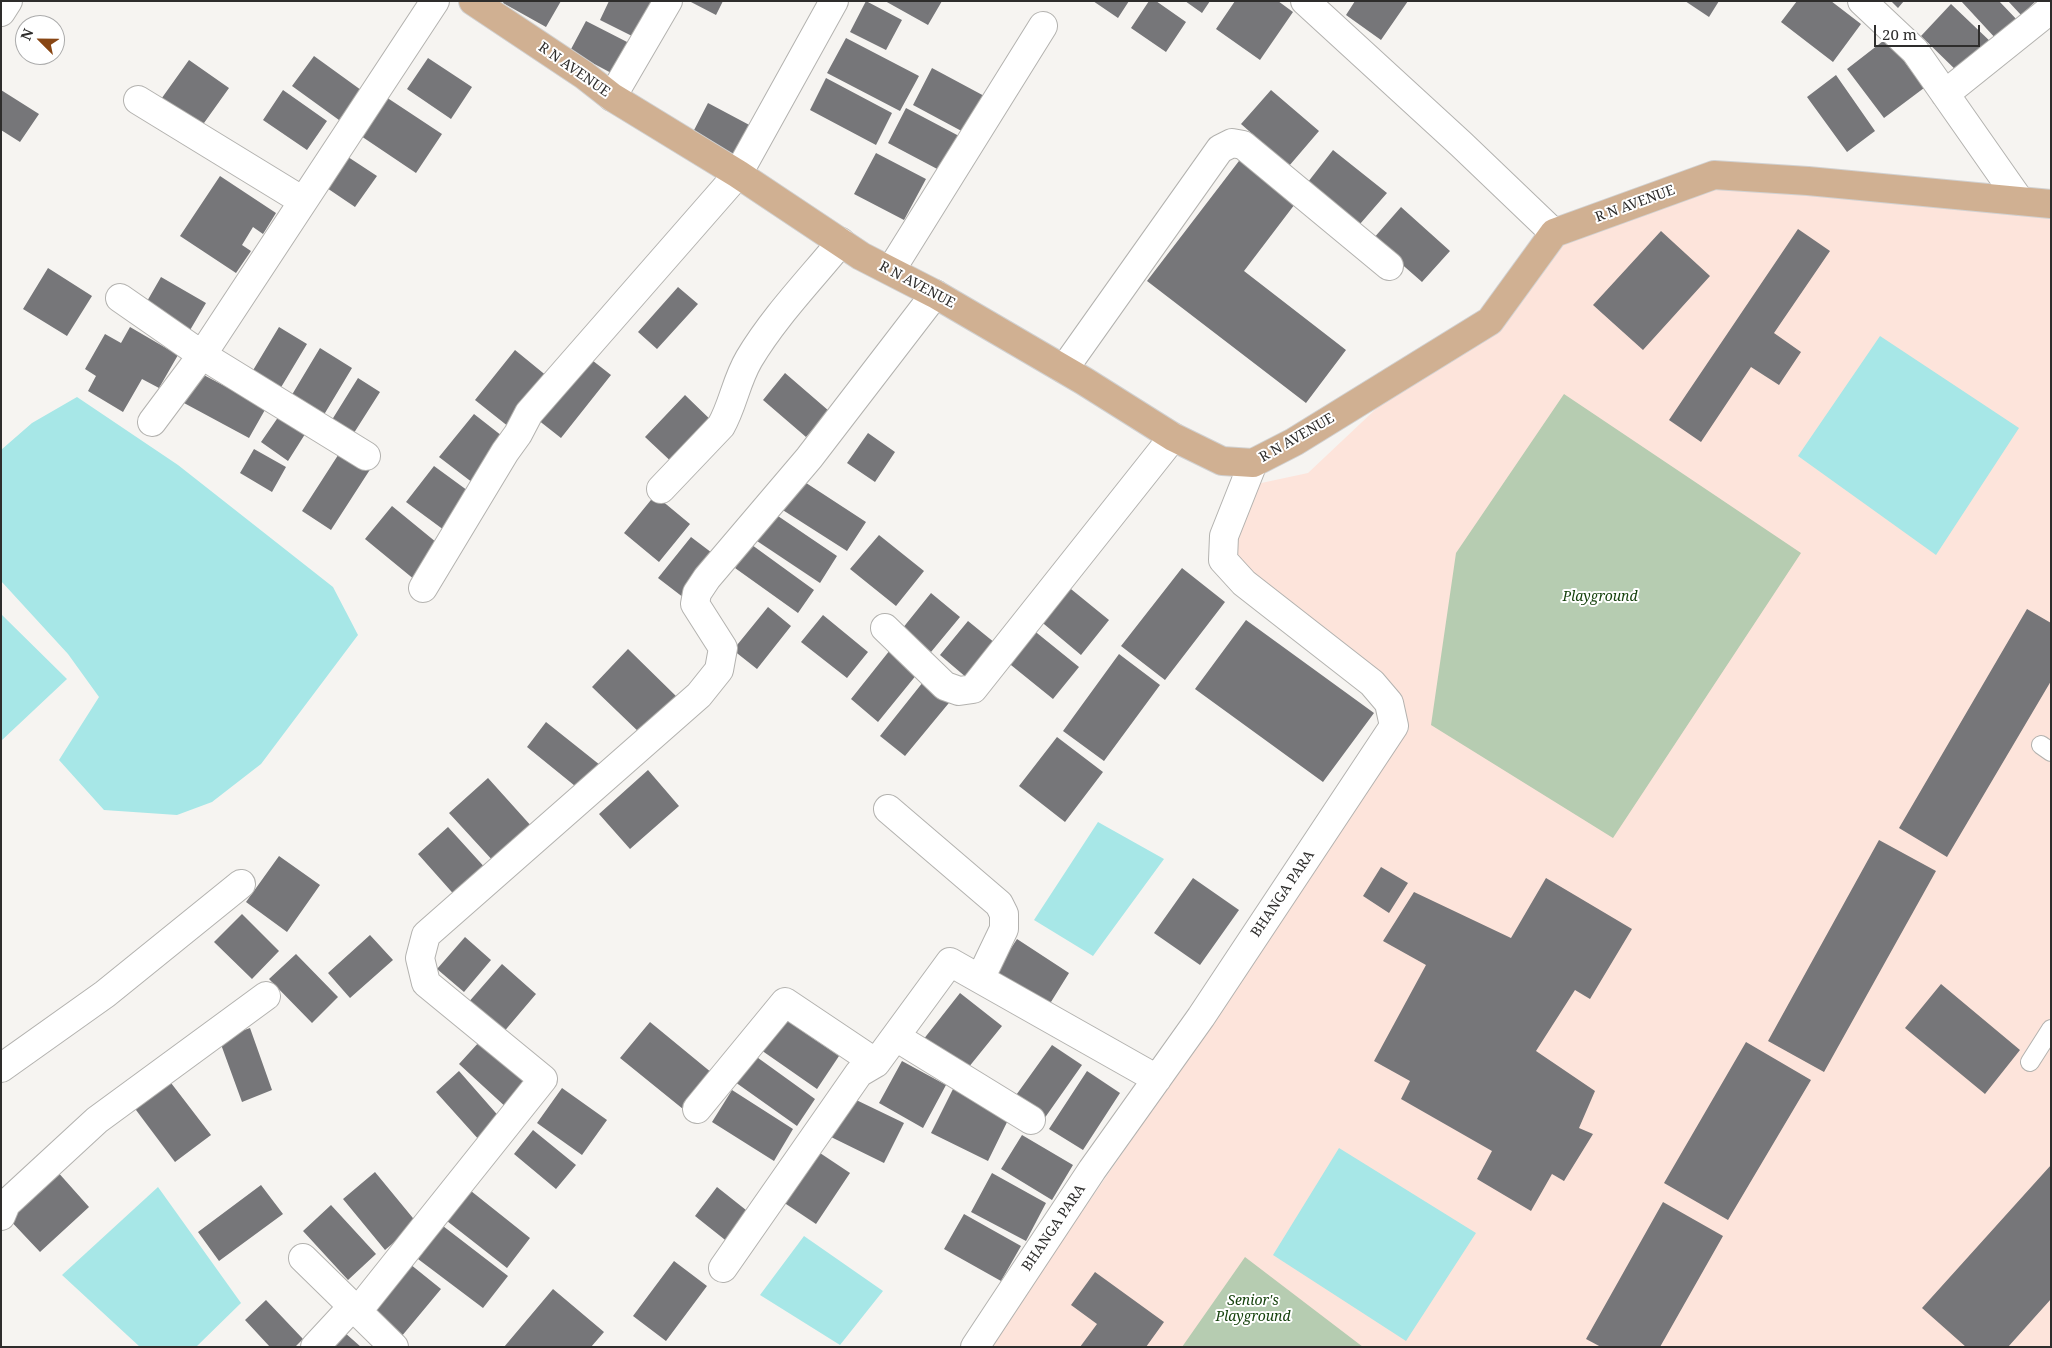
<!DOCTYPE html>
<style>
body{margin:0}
#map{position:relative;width:2052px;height:1348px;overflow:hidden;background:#f6f4f1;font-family:"Noto Serif",serif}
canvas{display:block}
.frame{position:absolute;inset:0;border:2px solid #2e2d2c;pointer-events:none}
.north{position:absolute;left:15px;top:15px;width:50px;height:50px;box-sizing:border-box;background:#fff;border:1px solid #ababab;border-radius:50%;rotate:293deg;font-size:14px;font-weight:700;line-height:20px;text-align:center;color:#2e2d2c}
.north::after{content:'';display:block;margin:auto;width:18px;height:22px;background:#884614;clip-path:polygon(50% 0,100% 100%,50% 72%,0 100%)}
.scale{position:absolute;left:1874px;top:25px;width:106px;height:22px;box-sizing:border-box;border:2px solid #2e2d2c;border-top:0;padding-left:6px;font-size:15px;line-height:18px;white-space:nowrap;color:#2e2d2c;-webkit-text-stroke:4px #fff;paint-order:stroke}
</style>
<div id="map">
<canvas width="2052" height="1348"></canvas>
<div class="frame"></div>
<div class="north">N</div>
<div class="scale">20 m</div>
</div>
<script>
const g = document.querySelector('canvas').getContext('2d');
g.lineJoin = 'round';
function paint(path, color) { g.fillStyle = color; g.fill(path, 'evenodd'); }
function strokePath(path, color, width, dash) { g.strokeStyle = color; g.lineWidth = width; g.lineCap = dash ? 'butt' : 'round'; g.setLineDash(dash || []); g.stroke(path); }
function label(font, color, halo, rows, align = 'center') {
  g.font = font + ' "Noto Serif",serif'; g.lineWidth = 4; g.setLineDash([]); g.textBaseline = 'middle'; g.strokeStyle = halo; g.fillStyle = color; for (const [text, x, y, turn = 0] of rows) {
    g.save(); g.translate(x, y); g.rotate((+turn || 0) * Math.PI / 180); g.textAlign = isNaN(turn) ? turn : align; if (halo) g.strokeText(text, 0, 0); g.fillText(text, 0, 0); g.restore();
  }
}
const education = new Path2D(`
 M1690,184l361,33v1130h-1062l218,-317 202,-301 -27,-54 -149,-119 5,-68 70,-15 249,-235z`);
const green = new Path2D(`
 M1564,394l237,159 -188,285 -182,-113 25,-172z
 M1245,1257l118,90h-181z`);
const water = new Path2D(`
 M1880,336l139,92 -83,127 -138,-99z
 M77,397l101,68 155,122 25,48 -97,129 -49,38 -35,13 -73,-5 -45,-50 40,-63 -31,-43 -67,-73v-131l31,-27z
 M1,614l66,65 -66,62z
 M1098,822l66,37 -71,97 -59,-36z
 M1339,1148l137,85 -70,108 -133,-86z
 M158,1187l83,116 -45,44h-56l-78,-72z
 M804,1236l79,55 -43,54 -80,-50z`);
const building = new Path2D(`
 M504,1h57l-15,26 -43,-24z
 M609,1h44l-19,36 -34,-17z
 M689,1h34l-7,14z
 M866,1l36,19 -16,30 -36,-18z
 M885,1h57l-14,24z
 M1093,1h36l-11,17z
 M1149,1h7l30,21 -20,30 -35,-24z
 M1185,1h25l-8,12z
 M1235,1h43l15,11 -33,48 -44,-31z
 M1355,1h53l-27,39 -35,-25z
 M1685,1h34l-10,16z
 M1797,1h34l30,23 -28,38 -52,-40z
 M1891,1h13l-6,7z
 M1961,1h38l20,21 -21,19z
 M2008,1h28l-15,14z
 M1951,4l42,40 -31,32 -41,-40z
 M586,21l45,23 -16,31 -45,-24z
 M846,38l73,38 -19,35 -73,-38z
 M1887,38l37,50 -40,30 -37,-49z
 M314,56l47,34 -22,30 -47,-34z
 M428,58l44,29 -21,32 -44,-30z
 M189,60l40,28 -30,42 -40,-28z
 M932,68l56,30 -19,37 -56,-30z
 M1836,75l39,56 -28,21 -40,-55z
 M826,78l66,35 -16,32 -66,-35z
 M1,90l38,24 -19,28 -19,-12z
 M283,90l44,31 -20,29 -44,-30z
 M1271,90l48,41 -30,35 -48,-42z
 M386,97l56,37 -26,39 -55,-37z
 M708,103l47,25 -17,32 -47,-24z
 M906,108l53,28 -18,35 -53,-28z
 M1333,150l54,43 -27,31 -52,-42z
 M342,153l35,23 -22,31 -34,-23z
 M876,153l50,26 -22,41 -50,-26z
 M1242,157l56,43 -54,71 102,79 -40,53 -159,-122z
 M220,176l56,37 -13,21 -10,-7 -11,18 9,6 -15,22 -56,-37z
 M1401,207l49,44 -28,31 -49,-43z
 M1798,229l32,22 -56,82 27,19 -22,33 -28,-18 -50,75 -32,-22z
 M1661,231l49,45 -67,74 -50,-45z
 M48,268l44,28 -25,40 -44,-27z
 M161,277l45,26 -20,34 -44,-27z
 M678,287l20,17 -41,45 -19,-17z
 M130,327l48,28 -19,33 -17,-9 -19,33 -35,-21 8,-15 -11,-7 20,-35 16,9z
 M279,327l28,17 -30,50 -28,-17z
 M320,348l32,20 -30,50 -32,-20z
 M515,350l33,27 -39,50 -34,-27z
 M583,353l28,22 -50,63 -28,-22z
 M200,373l66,35 -17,30 -65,-35z
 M785,373l44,38 -23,26 -43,-37z
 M358,378l22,14 -28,44 -22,-13z
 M685,395l31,30 -39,42 -32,-30z
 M281,413l26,18 -19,30 -27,-19z
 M474,414l37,29 -34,43 -38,-29z
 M868,433l27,19 -20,30 -28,-19z
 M254,449l32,18 -14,25 -32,-19z
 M342,449l29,19 -40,62 -29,-19z
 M434,466l41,30 -27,37 -42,-31z
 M797,477l69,45 -19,29 -69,-44z
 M655,495l35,29 -31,38 -35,-29z
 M392,506l50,41 -27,33 -50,-41z
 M775,514l62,42 -17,27 -63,-42z
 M879,535l45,36 -28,35 -46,-37z
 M691,537l29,22 -32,42 -30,-23z
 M752,545l62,45 -16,23 -63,-45z
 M1182,568l43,34 -60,78 -44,-34z
 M1066,585l43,35 -28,35 -43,-36z
 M931,593l29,24 -29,35 -29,-23z
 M768,607l23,19 -34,43 -24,-19z
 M2027,609l24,14v58l-104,176 -48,-29z
 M823,615l45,37 -21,26 -46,-36z
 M1246,620l128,93 -51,69 -128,-93z
 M968,621l27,22 -28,35 -27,-23z
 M1032,629l47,38 -26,32 -47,-38z
 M894,645l28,23 -44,54 -27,-23z
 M628,649l50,49 -36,37 -50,-48z
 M1119,654l41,31 -56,76 -41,-30z
 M927,677l26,21 -48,58 -25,-20z
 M546,722l54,43 -20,25 -53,-43z
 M1057,737l46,35 -38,50 -46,-36z
 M648,770l31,36 -49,43 -31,-35z
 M488,778l45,50 -38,35 -46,-50z
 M448,827l40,44 -30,28 -40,-45z
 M1879,840l57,31 -112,201 -56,-31z
 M279,856l41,29 -33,47 -41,-30z
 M1381,867l27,16 -19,30 -26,-17z
 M1193,878l46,32 -39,55 -46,-32z
 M1546,878l86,51 -42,70 -15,-9 -39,61 59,40 -16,37 14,6 -29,47 -12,-7 -21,37 -54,-32 15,-28 -91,-52 9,-18 -36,-20 52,-96 -43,-24 31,-49 97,46z
 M242,914l37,37 -27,28 -38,-37z
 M370,935l23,25 -43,38 -22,-25z
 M465,937l26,23 -27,32 -27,-23z
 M1017,939l52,34 -23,37 -53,-34z
 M296,954l42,43 -26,26 -43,-44z
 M502,964l34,30 -34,40 -35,-30z
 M1941,984l79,66 -35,44 -80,-66z
 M960,993l42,33 -38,47 -41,-33z
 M783,1018l56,38 -22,33 -56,-39z
 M650,1022l62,51 -29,36 -63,-51z
 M250,1028l22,62 -30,12 -23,-63z
 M480,1041l49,44 -21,24 -49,-45z
 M1746,1042l65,38 -83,140 -64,-37z
 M1052,1045l30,20 -38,54 -30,-21z
 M754,1055l61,44 -18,27 -62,-44z
 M902,1061l44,24 -23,43 -44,-25z
 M459,1071l43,49 -22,21 -44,-49z
 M1087,1071l33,22 -37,57 -34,-21z
 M168,1079l43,56 -36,27 -42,-56z
 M562,1088l45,32 -25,35 -45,-32z
 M953,1089l57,27 -22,45 -57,-28z
 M732,1090l61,39 -19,32 -62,-39z
 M850,1097l54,26 -20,40 -53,-26z
 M533,1130l43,35 -20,24 -42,-35z
 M1022,1135l51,30 -21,35 -51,-31z
 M814,1149l36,24 -34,51 -36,-24z
 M2051,1165v134l-43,48h-42l-44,-39z
 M56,1170l33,37 -49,45 -34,-36z
 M375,1172l42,51 -32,27 -42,-51z
 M992,1173l54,30 -20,38 -55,-29z
 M261,1185l22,29 -64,47 -21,-29z
 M717,1187l34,27 -22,29 -34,-27z
 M471,1191l59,47 -23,30 -60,-47z
 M1663,1202l60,34 -63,111h-59l-15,-8z
 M331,1205l45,49 -28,26 -45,-49z
 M964,1214l57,32 -20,35 -57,-32z
 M443,1226l65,50 -25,32 -65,-49z
 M405,1260l36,29 -40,48 -36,-30z
 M674,1261l33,25 -41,55 -33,-25z
 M1095,1272l69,50 -18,25h-66l17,-23 -26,-19z
 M553,1289l51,43 -13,15h-87z
 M266,1300l37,39 -8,8h-25l-25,-27z
 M344,1332l17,15h-29z`);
const service = new Path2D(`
 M2041,745l10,7
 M2030,1062l21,-33`);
const minor = new Path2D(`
 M1305,1l156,143 93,89
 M1862,1l53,50 105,150
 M1,12l7,-11
 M1945,94l106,-85
 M612,97l56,-96
 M138,100l165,101
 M891,270l152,-244
 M120,298l82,57 164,101
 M1064,369l156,-220 12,-6 11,2 146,121
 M152,422l50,-67 233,-354
 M661,489l60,-63c12,-21 15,-45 28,-67 25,-42 61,-79 92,-117
 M423,588l82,-136 13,-18 11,-21 209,-239 96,-173
 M885,628l60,58 14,5 14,-2 200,-252
 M888,809l111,95 5,10v15l-24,50
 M896,1037l135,83
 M1,1068l104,-74 136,-110
 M697,1109l88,-107 91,61
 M1,1216l5,-12 91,-84 169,-124
 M303,1258l91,89
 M723,1268l136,-195 17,-10 74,-101 207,117
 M357,1312l186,-233 -117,-96 -6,-25 6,-23 273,-240 20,-25 4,-22 -28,-44 2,-11 10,-15 102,-120 126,-164
 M315,1347l38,-41
 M975,1347l117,-177 109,-153 193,-291 -5,-23 -17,-20 -128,-100 -21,-23 1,-24 29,-73`);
const primary = new Path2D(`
 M473,1l111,74 28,22 126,77 123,82 74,38 149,87 89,56 49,24 31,2 41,-21 196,-121 64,-88 160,-58 94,6 243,23`);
const streetNames = [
 ["R N AVENUE",574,70,35],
 ["R N AVENUE",1635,204,-20],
 ["R N AVENUE",917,285,28],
 ["R N AVENUE",1297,438,-30],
 ["BHANGA PARA",1283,894,-56],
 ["BHANGA PARA",1054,1228,-56]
];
const parkNames = [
 ["Playground",1600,597],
 ["Senior's",1253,1301],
 ["Playground",1253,1317]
];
paint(education, '#fde4db');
paint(green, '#b6ccb1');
paint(water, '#a7e7e7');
paint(building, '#767679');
strokePath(service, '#b3b2af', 20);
strokePath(minor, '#b3b2af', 30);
strokePath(primary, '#d1d1d1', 30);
strokePath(service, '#fff', 18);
strokePath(minor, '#fff', 28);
strokePath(primary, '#d0b092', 28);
label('14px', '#2e2d2c', '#fff', streetNames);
label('italic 14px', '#16420d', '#fff', parkNames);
</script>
